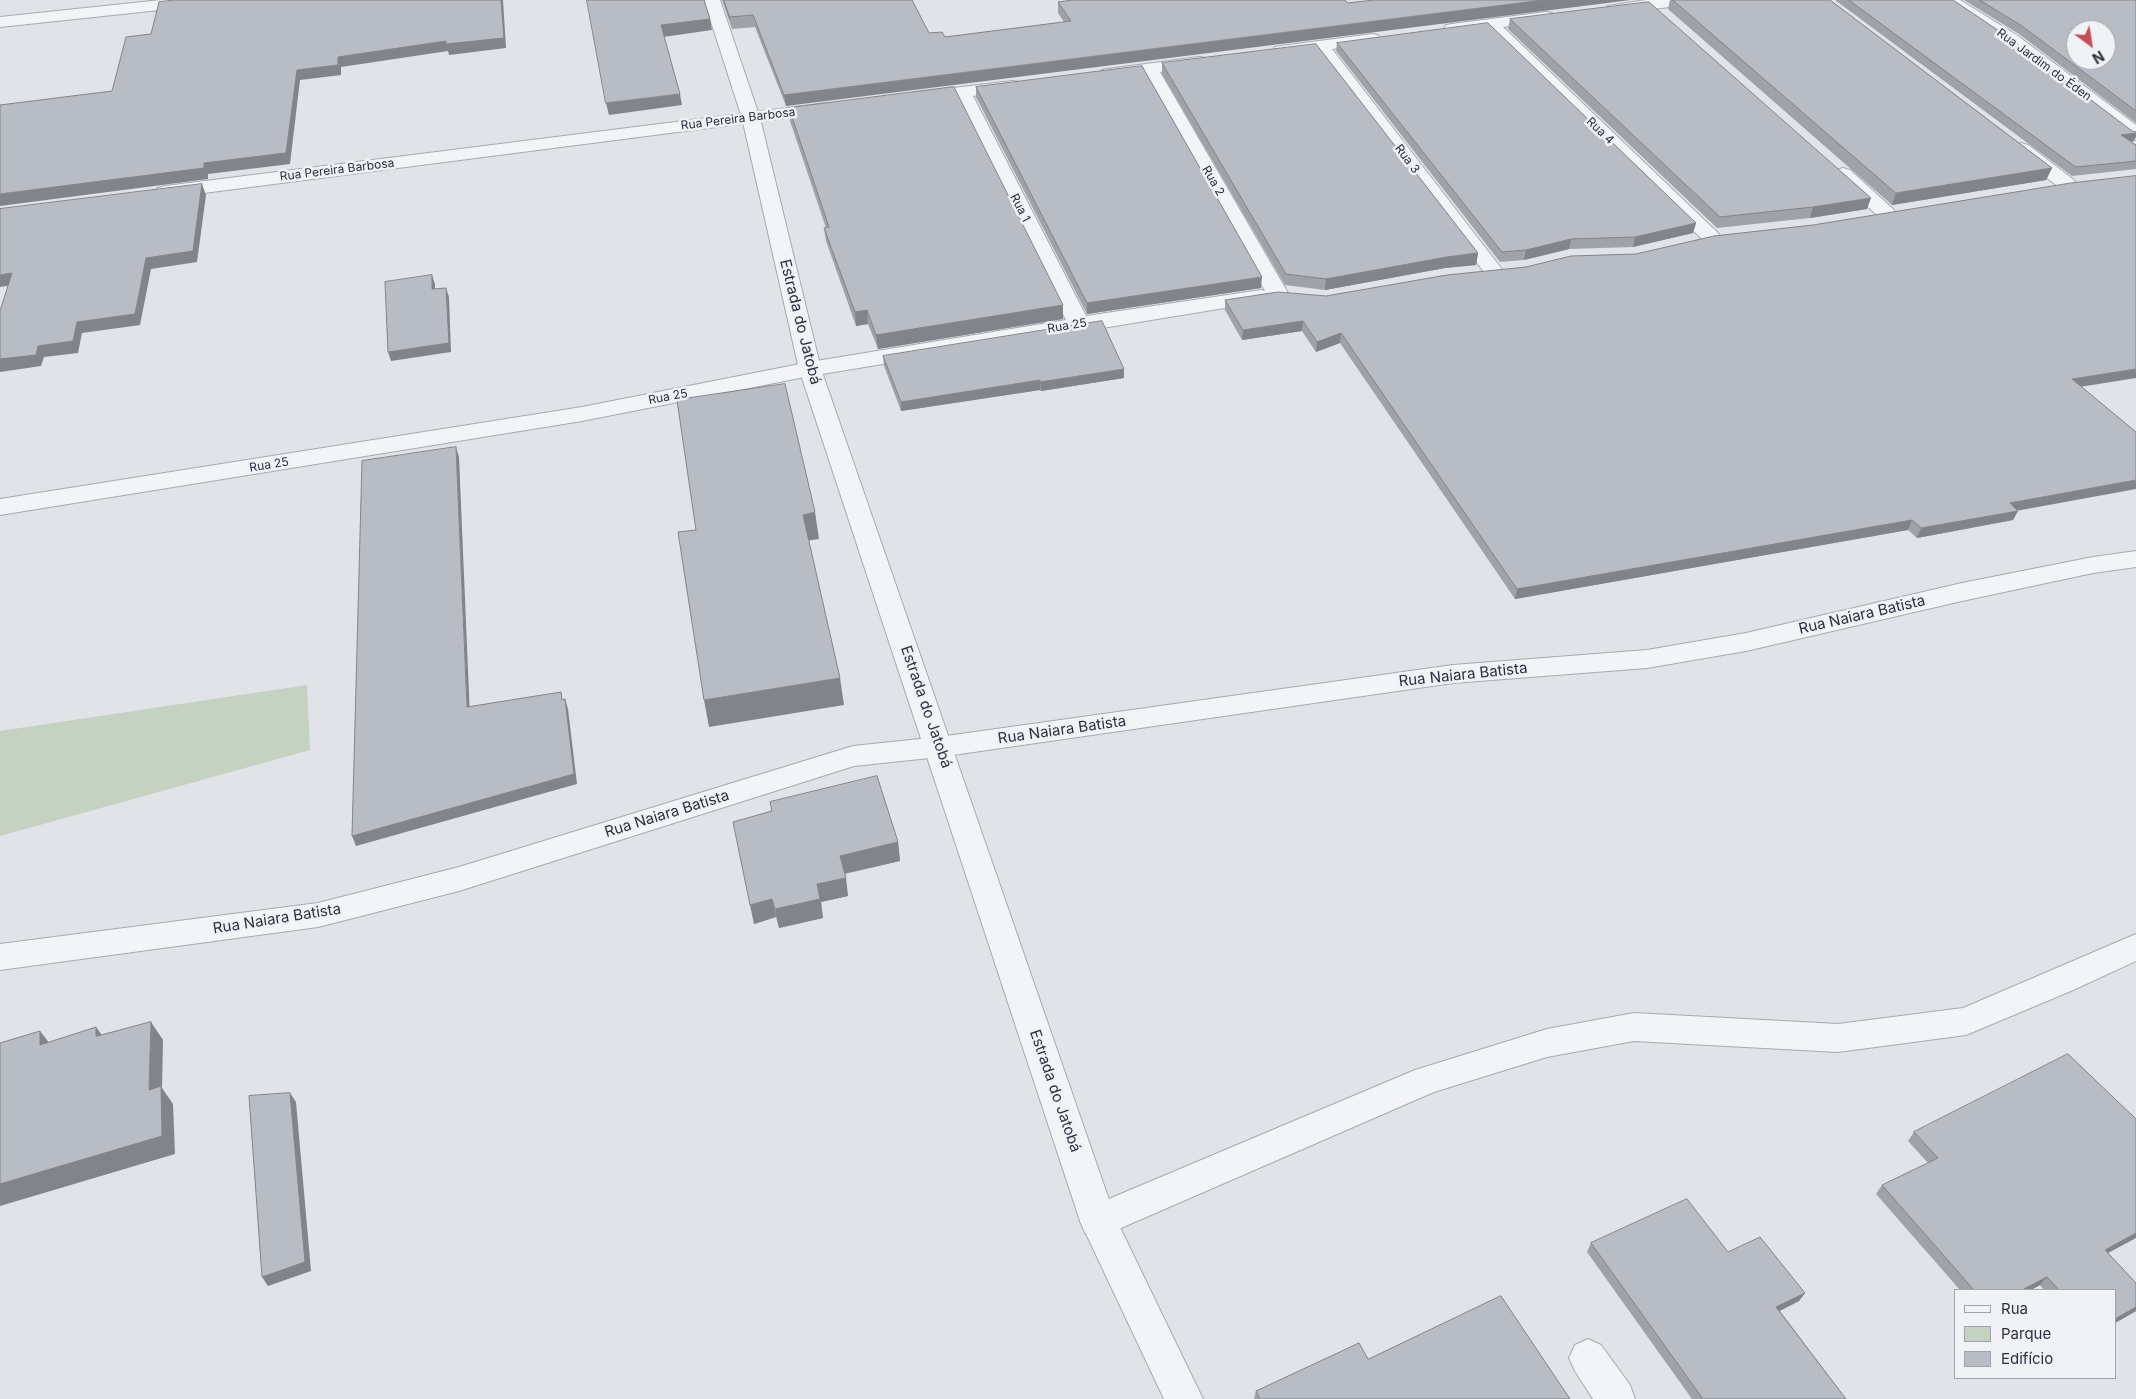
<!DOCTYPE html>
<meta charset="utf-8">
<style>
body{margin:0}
#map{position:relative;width:2136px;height:1399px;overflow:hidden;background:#e0e3e8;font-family:Inter,sans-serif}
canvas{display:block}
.legend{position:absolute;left:1954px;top:1289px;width:162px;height:90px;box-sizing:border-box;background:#f0f2f6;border:1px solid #a1a4ad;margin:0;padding:6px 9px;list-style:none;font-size:15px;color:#2a303f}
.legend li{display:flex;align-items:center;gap:10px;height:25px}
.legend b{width:25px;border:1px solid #a1a4ad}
.north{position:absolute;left:2066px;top:20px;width:50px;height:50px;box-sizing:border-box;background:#f0f2f6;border:1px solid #a1a4ad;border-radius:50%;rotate:149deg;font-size:14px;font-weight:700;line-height:20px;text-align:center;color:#2a303f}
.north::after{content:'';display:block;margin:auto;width:18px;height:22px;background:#c64d58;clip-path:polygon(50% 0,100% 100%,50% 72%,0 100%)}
</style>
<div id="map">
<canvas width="2136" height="1399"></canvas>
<ul class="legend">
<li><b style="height:6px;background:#f3f4f7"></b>Rua</li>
<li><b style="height:14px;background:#c5d2c2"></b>Parque</li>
<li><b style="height:14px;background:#b8bcc5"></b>Edifício</li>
</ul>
<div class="north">N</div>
</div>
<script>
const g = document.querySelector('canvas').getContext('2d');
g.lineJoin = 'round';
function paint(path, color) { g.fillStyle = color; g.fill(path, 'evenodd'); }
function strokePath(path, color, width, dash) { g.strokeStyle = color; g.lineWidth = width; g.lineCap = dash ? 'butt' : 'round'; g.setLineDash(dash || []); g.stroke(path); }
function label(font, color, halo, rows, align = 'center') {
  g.font = font + ' Inter,sans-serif'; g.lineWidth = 5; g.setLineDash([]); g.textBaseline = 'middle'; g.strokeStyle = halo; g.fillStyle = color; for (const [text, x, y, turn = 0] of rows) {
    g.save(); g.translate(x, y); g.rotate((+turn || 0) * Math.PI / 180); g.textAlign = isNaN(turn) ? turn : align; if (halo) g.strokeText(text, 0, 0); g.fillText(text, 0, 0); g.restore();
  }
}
const green = new Path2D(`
 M307,685l3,65 -310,86v-105z`);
const minor = new Path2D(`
 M161,0h54l-2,3 -6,2 -207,22v-10z
 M1646,0h47l-2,3 -6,2 -71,9 -6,-2 -2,-3 2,-3z
 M1941,0h19l58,36 118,89v15l-7,-2 -123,-94 -63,-41z
 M1546,12l6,1 2,4 -2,4 -49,6 215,206 3,4 -3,4 -7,2 -7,-2 -218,-211 -34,4 -6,-1 -2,-4 2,-4 6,-1z
 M1372,34l6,1 2,4 -2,4 -46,6 169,219 3,4 -3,4 -7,2 -7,-2 -172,-224 -34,4 -6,-1 -3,-4 3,-4 6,-1z
 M1199,57l6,1 3,4 -3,4 -45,6 128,221 -4,4 -7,2 -7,-1 -2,2 -7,2 -451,74 -228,45 -582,94v-16l582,-92 228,-45 256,-42 -110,-222 -37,4 -6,-1 -3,-4 3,-4 6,-1 94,-11 6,1 3,4 -3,4 -46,6 113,220 175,-26 4,1 -122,-216 -35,4 -6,-1 -3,-4 3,-4 6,-1z
 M827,103l6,1 3,4 -3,4 -668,86 -7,-2 -3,-4 3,-4 7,-2z
 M2021,143l7,2 46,35 3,4 -3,4 -7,2 -7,-2 -46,-35 -2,-4 2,-4z
 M1843,168l7,2 43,39 3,4 -3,4 -7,2 -7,-2 -43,-39 -3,-4 3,-4z
 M2136,551v16l-43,6 -131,28 -216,50 -99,17 -194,15 -514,74 -85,9 -395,125 -141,36 -318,43v-26l318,-41 141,-36 394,-121 86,-9 514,-72 194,-15 99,-17 216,-50 131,-26z
 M2136,934v27l-65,30 -105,44 -128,17 -204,-11 -87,16 -113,35 -336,146 -13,-5 -5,-12 5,-12 330,-139 132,-41 87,-16 204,11 125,-16z
 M1588,1339l13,6 29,40 5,14h-42l-18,-28 -6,-13 6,-13z`);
const tertiary = new Path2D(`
 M704,0h16l40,118 61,251 294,848 88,182h-39l-84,-178 -281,-852 -57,-251z`);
const wall = new Path2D(`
 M722,0h190l17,33 16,4 119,-15 -6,-9v-11l287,-2 -559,106 -31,-79 -23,2z
 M1670,0h160l222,168 -6,12 -154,25 -224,-196z
 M1835,0h118l181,141 -3,1 5,3v24l-64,7z
 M1964,0h172v123l-117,-89z
 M1510,19l357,190 -57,9 -93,10 -209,-199z
 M1337,43l359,180 -3,10 -60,14 -64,2 -45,11 -24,2 -164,-211z
 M1162,63l316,190 -2,12 -31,3 -120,22 -40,-5 -123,-211z
 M976,87l285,201 -174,26 -111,-217z
 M789,108l274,211 -185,30 -10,-25 -12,2 -30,-85 -2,-13h2l-36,-107z
 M1225,300l856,87 -68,133 -96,18 -9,-8 -393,69 -175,-256 -24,9 -14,-21 -60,9 -17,-30z
 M883,356l241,22 -83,13 -1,-1 -139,21 -17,-45z
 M771,811l127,31 2,19 -55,13 3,22 -27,6 2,16 -44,10 -3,-11 -22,7z
 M1914,1132l194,121 28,30v28l-21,12v-33h-71l-4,-5 -9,5h-71l-84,-96 6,-9 46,-22 -20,-22z
 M1591,1243l137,9 77,41 -6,8 -19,10 66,88h-154l-105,-147z
 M1368,1359l202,40h-316l2,-8z`);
const shadedWall = new Path2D(`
 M501,0h2l3,48 -57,7 -1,-4 -107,16v8l-41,5 -10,84 -82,10v5l-208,27v-12l204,-31 93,-93 41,-13z
 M1544,0h87l-845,106 -2,-11z
 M710,19l2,11 -49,7 -2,-12z
 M680,94l2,11 -73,10 -3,-12z
 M2136,133v4l-2,4 -17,3 4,-9z
 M2052,168l-6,12 -154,25 4,-12z
 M202,184l4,11 -9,67 -46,7 -11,56 -58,8 -4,20 -34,4 -3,9 -41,6v-13l38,-13 39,-24 69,-64z
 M1871,198l-4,11 -57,9 3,-11z
 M1696,223l-3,10 -60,14 2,-10z
 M1571,239l-2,10 -45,11 2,-10z
 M1478,253l-2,12 -31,3 -120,22 1,-11 121,-22z
 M12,273l6,11 -18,3v-12z
 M432,275l3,9v14l-3,-9z
 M1262,277l-1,11 -174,26v-11z
 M446,288l3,9 2,55 -60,9 -3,-9z
 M1063,305v14l-185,30 -2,-14z
 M867,310l1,14 -12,2 -1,-14z
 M1303,321l-1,10 -60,9 1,-10z
 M1341,333l-1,10 -24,9 1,-10z
 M1124,369v9l-83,13 -1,-9z
 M2136,369v9l-69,11 5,-10z
 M1040,380v10l-139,21v-9z
 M456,447l3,10 11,260 -3,-10z
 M2136,480v9l-131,24 5,-10z
 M2018,511l-5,9 -96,18 4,-10z
 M815,512l4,27 -13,2 -3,-26z
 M1912,520l-4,10 -393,69 2,-10z
 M840,678l4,27 -135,22 -5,-27z
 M565,699l3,10 9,75 -221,62 -4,-10z
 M898,842l2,19 -58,13 -2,-18z
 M846,878l2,18 -27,6 2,16 -44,10 -4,-19 42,-25z
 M772,899l4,18 -22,7 -4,-19z
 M151,1022l12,18 -1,48 11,16 2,50 -175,52v-22l149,-94z
 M96,1027l13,18 -13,-9z
 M40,1031l14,18 -14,-4z
 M290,1093l6,9 15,169 -43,15 -6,-9z
 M2136,1233v5l-39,21 8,-9z
 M2047,1277l-7,8 -9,5h-9z
 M1805,1293l-6,8 -28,14 5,-8z
 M2136,1307v4l-21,12v-4z`);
const building = new Path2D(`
 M175,0h326l3,38 -58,6v-3l-108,16v8l-41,5 -11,83 -82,10v5l-204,26v-89l112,-14 14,-54 25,-3 8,-32z
 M587,0h117l6,19 -49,6 19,69 -74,9z
 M724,0h188l17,33 13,-1 3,5 126,-16 -13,-19 15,-2h272l3,3 26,-3h170l-760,95 -31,-80 -23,2z
 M1673,0h157l222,168 -156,25z
 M1849,0h104l55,37 124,94 4,1v1l-15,2 15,10v16l-60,6z
 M1980,0h156v111l-114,-85zM2076,30h30v30h-30z
 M1649,2l222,196 -58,9 -93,10 -210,-198z
 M1488,23l208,200 -61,14 -64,2 -45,11 -24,2 -165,-209z
 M1316,44l162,209 -31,4 -121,22 -40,-5 -124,-211z
 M1142,66l120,211 -175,26 -111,-216z
 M954,87l109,218 -187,30 -9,-25 -12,2 -31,-84 5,-1 -40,-119z
 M2136,176v193l-64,10 64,53v48l-126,23 8,8 -97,17 -9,-8 -395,69 -176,-256 -24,9 -14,-21 -60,9 -18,-30 53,-8 48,4 121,-21 79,-8 45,-11 65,-2 78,-18 99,-11 258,-42z
 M202,184l-9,67 -47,7 -11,56 -58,8 -4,19 -35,5 -2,9 -36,4v-48l12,-38 -12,2v-66z
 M432,275v14l14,-1 3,55 -61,9 -3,-70z
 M1102,321l22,48 -84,13v-2l-139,22 -18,-46z
 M785,384l30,128 -12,3 37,163 -136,22 -26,-168 18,-2 -19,-130z
 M456,447l11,260 94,-15 1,8 3,-1 9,75 -222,62 10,-375z
 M877,776l21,66 -58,14 6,22 -29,6 3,15 -45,10 -3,-10 -22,6 -17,-83 39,-11 -2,-9z
 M151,1022l-2,68 12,-4 1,50 -162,48v-141l40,-12v14l56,-18v9z
 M2068,1054l68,65v114l-31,17 31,33v24l-21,12v-29h-56l-12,-13 -25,13h-48l-92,-105 56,-27 -24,-26z
 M290,1093l15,169 -43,15 -13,-181z
 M1687,1199l41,53 32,-15 45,56 -29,14 70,92h-143l-112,-156z
 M1501,1296l69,103h-310l-4,-8 103,-48 9,16z`);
const farStreetnames = [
 ["Rua Jardim do Éden",2044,65,36],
 ["Rua Pereira Barbosa",738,119,-7],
 ["Rua 4",1600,131,44],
 ["Rua 3",1407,159,53],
 ["Rua Pereira Barbosa",337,170,-7],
 ["Rua 2",1213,181,60],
 ["Rua 1",1020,208,63],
 ["Rua 25",1067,326,-9],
 ["Rua 25",668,397,-11],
 ["Rua 25",269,465,-9]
];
const streetNames = [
 ["Estrada do Jatobá",800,322,76],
 ["Rua Naiara Batista",1862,615,-13],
 ["Rua Naiara Batista",1463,675,-6],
 ["Estrada do Jatobá",926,707,71],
 ["Rua Naiara Batista",1062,730,-8],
 ["Rua Naiara Batista",667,814,-17],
 ["Rua Naiara Batista",277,919,-9],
 ["Estrada do Jatobá",1055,1091,71]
];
paint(green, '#c5d2c2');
strokePath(minor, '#a6aab2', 2);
strokePath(tertiary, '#a6aab2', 2);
paint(minor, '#f3f4f7');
paint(tertiary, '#f3f4f7');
paint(wall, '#9ea2a9');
paint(shadedWall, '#81848a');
paint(building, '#b8bcc5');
strokePath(building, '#81848a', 1);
label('12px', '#2a303f', '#f0f2f6', farStreetnames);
label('15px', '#2a303f', '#f0f2f6', streetNames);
</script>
